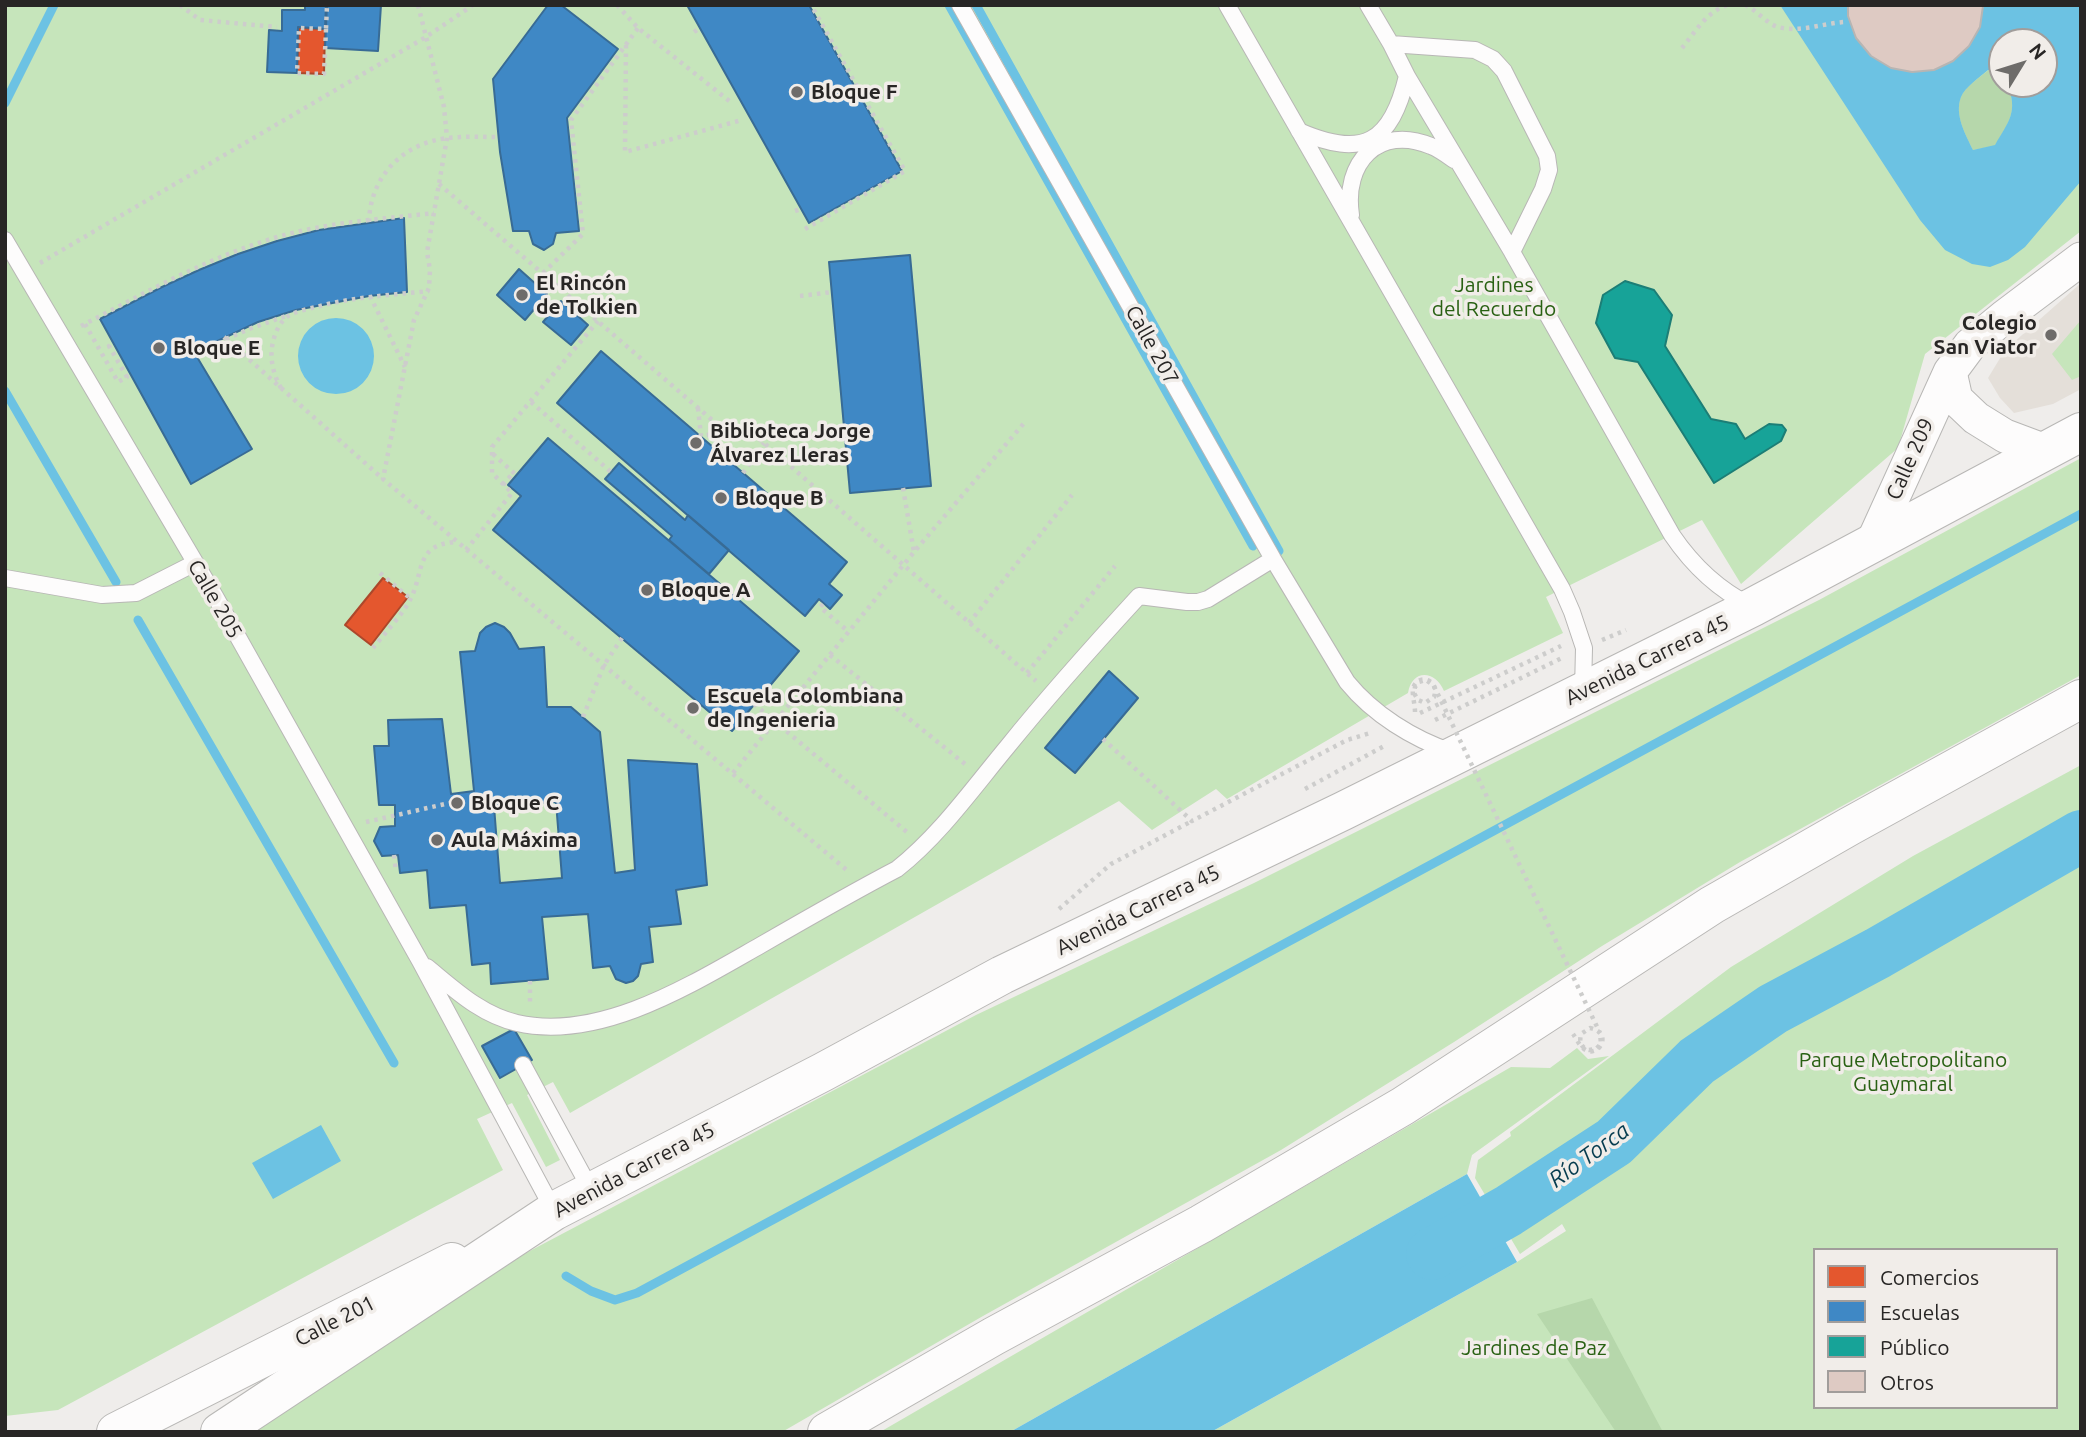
<!DOCTYPE html>
<meta charset="utf-8">
<style>
body{margin:0}
#map{position:relative;width:2086px;height:1437px;overflow:hidden;background:#efedeb;font-family:Ubuntu,sans-serif}
canvas{display:block}
.frame{position:absolute;inset:0;border:7px solid #282625;pointer-events:none}
.legend{position:absolute;left:1813px;top:1248px;width:245px;height:161px;box-sizing:border-box;background:#f1ede9;border:2px solid #a19d9b;margin:0;padding:9px 12px;list-style:none;font-size:21px;color:#282625}
.legend li{display:flex;align-items:center;gap:14px;height:35px}
.legend b{width:35px;border:2px solid #a19d9b}
.north{position:absolute;left:1988px;top:28px;width:70px;height:70px;box-sizing:border-box;background:#f1ede9;border:2px solid #a19d9b;border-radius:50%;rotate:52deg;font-size:19px;font-weight:700;line-height:28px;text-align:center;color:#282625}
.north::after{content:'';display:block;margin:auto;width:24px;height:32px;background:#6e6c6a;clip-path:polygon(50% 0,100% 100%,50% 72%,0 100%)}
</style>
<div id="map">
<canvas width="2086" height="1437"></canvas>
<div class="frame"></div>
<ul class="legend">
<li><b style="height:19px;background:#e4572e"></b>Comercios</li>
<li><b style="height:19px;background:#3f88c5"></b>Escuelas</li>
<li><b style="height:19px;background:#17a398"></b>Público</li>
<li><b style="height:19px;background:#decac3"></b>Otros</li>
</ul>
<div class="north">N</div>
</div>
<script>
const g = document.querySelector('canvas').getContext('2d');
g.lineJoin = 'round';
function paint(path, color) { g.fillStyle = color; g.fill(path, 'evenodd'); }
function strokePath(path, color, width, dash) { g.strokeStyle = color; g.lineWidth = width; g.lineCap = dash ? 'butt' : 'round'; g.setLineDash(dash || []); g.stroke(path); }
function label(font, color, halo, rows, align = 'center') {
  g.font = font + ' Ubuntu,sans-serif'; g.lineWidth = 7; g.setLineDash([]); g.textBaseline = 'middle'; g.strokeStyle = halo; g.fillStyle = color; for (const [text, x, y, turn = 0] of rows) {
    g.save(); g.translate(x, y); g.rotate((+turn || 0) * Math.PI / 180); g.textAlign = isNaN(turn) ? turn : align; if (halo) g.strokeText(text, 0, 0); g.fillText(text, 0, 0); g.restore();
  }
}
const built = new Path2D(`
 M2081,283v106l-28,15 -39,9 -14,-15 -12,-20 17,-28z`);
const green = new Path2D(`
 M5,5h2076v226l-156,123 -27,94 -157,136 -39,-64 -156,77 17,36 -119,58c-9,-21 -32,-22 -36,2l-181,106 -11,-10 -64,41 -33,-29 -549,312 -17,-31 -26,13 33,65 -14,7 -34,-64 -35,16 26,51 -445,240 -53,6zM2002,42h42v42h-42z
 M2081,320v56l-9,4 -20,-26z
 M2081,458v217l-341,187 -138,84 -148,96 -173,108 -298,166 -201,116h-533l277,-179 450,-238 278,-132 565,-283z
 M2081,765v667h-870l306,-170 49,-31 -4,-7 -42,30 -45,-76 3,-18 33,-24 -1,-4 221,-165 182,-111zM1815,1250h241v157h-241z
 M1577,1048l11,11 21,-3 -137,99 -5,19 -457,258h-130l631,-365 39,1z`);
const forest = new Path2D(`
 M1989,70l13,1v13h5c12,28 1,38 -12,62l-22,4c-7,-15 -19,-35 -12,-53 4,-10 19,-20 28,-27z
 M1592,1298l64,121 7,13h-47l-79,-118z`);
const water = new Path2D(`
 M1780,5h68v11l8,22 15,18 20,12 43,2 19,-9 16,-15 11,-19 3,-22h98v176l-56,66 -17,13 -18,7 -18,-3 -27,-14 -25,-30zM2002,42h42v42h-37c12,28 1,38 -12,61l-22,5c-7,-15 -19,-35 -12,-53 4,-10 19,-20 27,-27l14,2z
 M298 356a38 38 0 1 1 76 0a38 38 0 1 1-76 0Z
 M321,1125l20,36 -68,38 -21,-36z
 M1467,1174l50,88 -306,170h-201z`);
const shops = new Path2D(`
 M299,28l26,1 -1,45 -27,-1z
 M383,578l25,19 -37,48 -26,-20z`);
const schools = new Path2D(`
 M305,5h21l-1,24 -27,-2 -1,46 -30,-1 2,-42 13,1v-21h23z
 M327,5h54l-3,46 -53,-3z
 M548,5h13l57,44 -51,69 12,113 -23,2 -3,11 -9,6 -11,-6 -4,-13h-16l-13,-79 -7,-73z
 M687,5h122l93,166 -93,52z
 M404,218l3,74 -38,4 -73,14 -38,12 -64,30 58,97 -61,35 -91,-165 62,-32 37,-17 39,-16 39,-13 42,-11z
 M910,255l21,231 -81,7 -21,-231z
 M519,269l28,25 -22,26 -28,-25z
 M561,301l27,24 -17,20 -28,-23z
 M601,351l246,211 -18,22 13,11 -12,14 -11,-10 -14,17 -248,-213z
 M548,438l251,213 -67,80 -239,-201 28,-34 -13,-11z
 M619,463l66,57 3,-5 41,35 -20,24 -40,-34 3,-4 -67,-57z
 M495,623l9,4 6,6 9,16 25,-2 3,60h24l29,25 15,141 20,-3 -7,-110 69,4 10,121 -31,5 5,34 -32,3 4,35 -12,2 -3,12 -5,5 -7,2 -10,-4 -6,-13 -17,2 -5,-54 -46,3 6,62 -57,5 -1,-21 -18,2 -6,-60 -36,3 -3,-38 -27,3 -2,-18 -16,1 -8,-15 6,-14 15,-1v-21h-16l-5,-59h15l-1,-26 54,-1 9,75 23,-3 -14,-139 15,-1 5,-18 6,-6zM556,802l6,76 -62,5 -6,-77z
 M1109,671l29,27 -63,75 -30,-25z
 M514,1029l18,31 -32,18 -18,-32z`);
const public = new Path2D(`
 M1625,281l29,9 18,25 -7,31 46,73 25,5 9,15 24,-15 13,1 4,5 -5,11 -67,42 -76,-121 -23,-4 -19,-35 7,-28z`);
const stream = new Path2D(`
 M949,5l304,541
 M976,5l303,546
 M5,103l49,-98
 M5,391l111,191
 M138,620l256,443
 M566,1276l25,15 24,9 22,-7 1444,-779`);
const river = new Path2D(`
 M1432,1254l76,-43 106,-69 83,-81 76,-52 105,-56 203,-117`);
const building = new Path2D(`
 M1848,5h135v1l-3,21 -11,19 -16,15 -19,9 -22,2 -21,-4 -20,-12 -15,-18 -8,-22z`);
const path = new Path2D(`
 M180,5l20,15 77,7
 M418,5l26,102 3,31 -20,114 3,18 -1,18 -15,32 -31,159 466,393
 M617,5l21,23 95,76
 M1745,5c12,5 22,19 33,22 21,6 46,-4 67,-5
 M326,29l-2,45 -27,-1 2,-45 27,1 1,-24
 M694,32l6,-4
 M626,45l-1,107 117,-32
 M1682,48c13,-16 26,-38 46,-43
 M439,184l287,248 20,-4 18,15 272,238
 M795,211l6,-2
 M369,222c1,-46 35,-80 80,-84 16,-2 33,-1 50,-1
 M805,229l100,-58 -94,-166
 M40,263l386,-226 47,-32
 M543,273l40,-39 -12,-114 67,-92
 M370,296l35,71
 M800,296l32,-4
 M85,324l33,58 9,-5 -18,-31 5,-2
 M81,326c64,-33 129,-70 200,-90 50,-14 102,-17 153,-23
 M224,337l159,142
 M226,339l23,-10 37,-13
 M281,388c-7,-12 -11,-27 -9,-41 2,-12 7,-26 18,-32 7,-4 18,-6 26,-8 37,-10 75,-12 113,-16
 M531,402l80,70
 M698,408l3,28 24,-4
 M493,454l23,21
 M743,473l21,-30
 M503,485l10,-12
 M903,488l11,64
 M466,550l46,-57 -20,-20v-26l106,-126
 M380,573l31,26
 M823,604l-3,3 29,25
 M969,623l103,-128
 M1602,640l24,-10
 M373,648c11,-14 31,-35 38,-50 13,-26 4,-53 44,-56
 M830,655l135,109
 M1027,673l88,-107
 M754,704l154,129
 M1415,712c0,-8 -3,-17 -2,-23 3,-16 27,-11 21,8l-9,6 -7,-3 -4,-7 1,-6 4,-5 7,-2 8,6
 M1420,713l141,-67
 M583,717l21,-52 18,-27
 M1435,720l127,-62
 M1103,739l89,82 155,-81 23,-7
 M733,773l181,-221 111,-130
 M1305,789l81,-44
 M366,822l88,-20
 M394,855l2,16
 M1059,909l52,-45 81,-43
 M530,981v21
 M1573,1034c3,4 6,11 10,14 14,13 32,-15 7,-20l-9,6c-2,8 0,14 8,16l7,-1 5,-5 -1,-11`);
const service = new Path2D(`
 M960,5l313,554 74,123c26,32 66,57 105,70
 M1227,5l335,584 10,23 12,36 -1,42
 M1368,5l23,39 16,32 105,176 160,283c21,31 45,54 79,71
 M1391,44l84,6 18,9 11,12 43,85 2,14 -6,19 -31,63
 M1299,131c64,28 92,12 108,-55
 M1351,215c-8,-52 27,-91 80,-69 8,3 16,9 23,14
 M5,240l210,356 205,365 134,250
 M5,578l97,17 34,-2 59,-30
 M427,967c27,22 54,48 90,56 83,19 175,-39 244,-78 45,-26 90,-52 136,-76 43,-34 76,-81 111,-123 42,-52 86,-101 131,-150l48,6h11l10,-3 65,-40
 M523,1065l69,127`);
const minor = new Path2D(`
 M1950,372l6,27 20,19 29,18 40,15
 M1871,546l79,-174 20,-27 34,-28 77,-58`);
const secondary = new Path2D(`
 M116,1432l336,-170`);
const trunk = new Path2D(`
 M220,1432l334,-221 269,-139 179,-97 341,-164 410,-204 328,-175
 M827,1432l167,-96 207,-112 202,-118 309,-201 138,-79 231,-127`);
const pathBridge = new Path2D(`
 M1434,686l166,347`);
const markers = [
 [797,92,7,"#6e6c6a"],
 [522,295,7,"#6e6c6a"],
 [2051,335,7,"#6e6c6a"],
 [159,348,7,"#6e6c6a"],
 [696,443,7,"#6e6c6a"],
 [721,498,7,"#6e6c6a"],
 [647,590,7,"#6e6c6a"],
 [693,708,7,"#6e6c6a"],
 [457,803,7,"#6e6c6a"],
 [437,840,7,"#6e6c6a"]
];
const poiNames = [
 ["Bloque F",811,92],
 ["El Rincón",536,283],
 ["de Tolkien",536,307],
 ["Colegio",2037,323,"right"],
 ["San Viator",2037,347,"right"],
 ["Bloque E",173,348],
 ["Biblioteca Jorge",710,431],
 ["Álvarez Lleras",710,455],
 ["Bloque B",735,498],
 ["Bloque A",661,590],
 ["Escuela Colombiana",707,696],
 ["de Ingenieria",707,720],
 ["Bloque C",471,803],
 ["Aula Máxima",451,840]
];
const parkNames = [
 ["Jardines",1494,285],
 ["del Recuerdo",1494,309],
 ["Parque Metropolitano",1903,1060],
 ["Guaymaral",1903,1084],
 ["Jardines de Paz",1534,1348]
];
const streetNames = [
 ["Calle 207",1152,345,61],
 ["Calle 209",1910,459,-66],
 ["Calle 205",215,599,60],
 ["Avenida Carrera 45",1647,660,-26],
 ["Avenida Carrera 45",1138,910,-26],
 ["Avenida Carrera 45",634,1170,-28],
 ["Calle 201",335,1321,-27]
];
const waterNames = [
 ["Río Torca",1589,1155,-36]
];
paint(built, '#e4dfd9');
paint(green, '#c6e5bb');
paint(forest, '#b6d7ab');
paint(water, '#6cc2e3');
paint(shops, '#e4572e');
strokePath(shops, '#ac482b', 2);
paint(schools, '#3f88c5');
strokePath(schools, '#386b95', 2);
paint(public, '#17a398');
strokePath(public, '#1c7e76', 2);
strokePath(stream, '#6cc2e3', 9);
strokePath(river, '#6cc2e3', 52);
paint(building, '#decac3');
strokePath(building, '#b7b5b3', 2);
strokePath(service, '#b8b7b5', 18);
strokePath(minor, '#b8b7b5', 35);
strokePath(secondary, '#b8b7b5', 40);
strokePath(trunk, '#b8b7b5', 40);
strokePath(path, '#cdcdcc', 4.5, [3.5, 5]);
strokePath(service, '#fdfcfc', 16);
strokePath(minor, '#fdfcfc', 33);
strokePath(secondary, '#fdfcfc', 38);
strokePath(trunk, '#fdfcfc', 38);
strokePath(pathBridge, '#cdcdcc', 4.5, [3.5, 5]);
for (const [x, y, r, color] of markers) { const dot = new Path2D(); dot.arc(x, y, r, 0, 2 * Math.PI); g.fillStyle = color; g.fill(dot); strokePath(dot, '#f1ede9', 2.5); }
label('bold 21px', '#282625', '#f1ede9', poiNames, 'left');
label('21px', '#296113', '#f1ede9', parkNames);
label('21px', '#282625', '#f1ede9', streetNames);
label('italic 23px', '#063c4f', '#f1ede9', waterNames);
</script>
